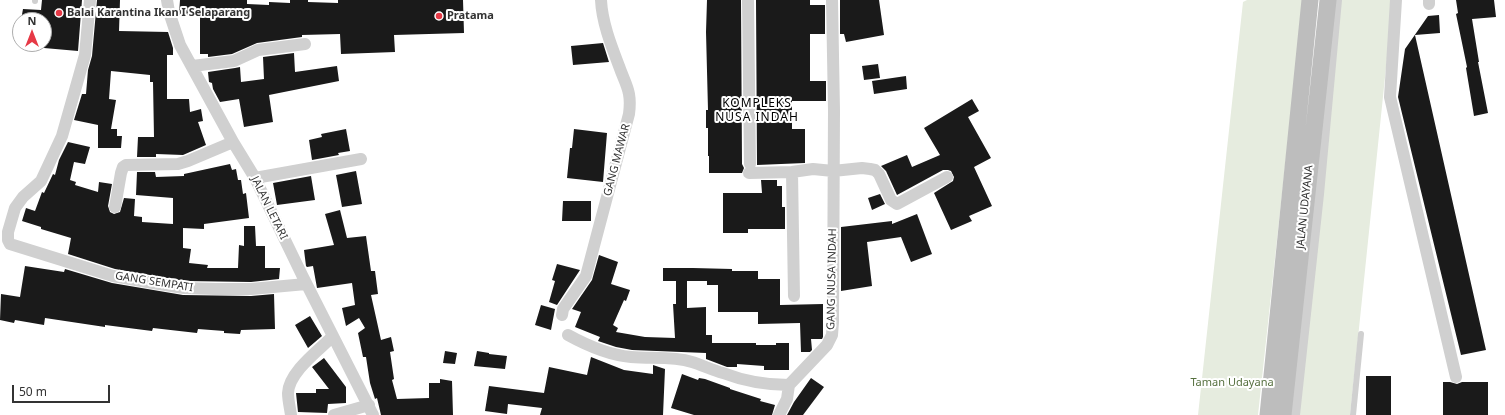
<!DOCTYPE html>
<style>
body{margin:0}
#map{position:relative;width:1505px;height:415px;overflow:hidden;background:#fff;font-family:"Noto Sans",sans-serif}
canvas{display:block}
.north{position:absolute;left:12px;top:12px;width:40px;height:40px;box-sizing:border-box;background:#fff;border:1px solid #adadad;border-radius:50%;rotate:0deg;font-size:11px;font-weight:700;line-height:16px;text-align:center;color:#333}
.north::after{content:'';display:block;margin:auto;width:14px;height:18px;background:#e63946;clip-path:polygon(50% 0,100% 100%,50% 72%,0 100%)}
.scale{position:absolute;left:12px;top:385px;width:98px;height:18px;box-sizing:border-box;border:2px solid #333;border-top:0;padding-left:5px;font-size:12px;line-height:14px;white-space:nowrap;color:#333;-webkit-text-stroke:3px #fff;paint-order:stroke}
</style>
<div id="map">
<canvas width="1505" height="415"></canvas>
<div class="north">N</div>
<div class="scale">50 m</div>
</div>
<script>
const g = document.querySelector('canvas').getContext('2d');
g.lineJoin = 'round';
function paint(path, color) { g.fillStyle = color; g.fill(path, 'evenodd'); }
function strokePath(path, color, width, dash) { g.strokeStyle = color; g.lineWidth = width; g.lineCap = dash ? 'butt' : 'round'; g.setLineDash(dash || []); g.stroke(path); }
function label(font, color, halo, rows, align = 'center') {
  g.font = font + ' "Noto Sans",sans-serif'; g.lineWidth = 4; g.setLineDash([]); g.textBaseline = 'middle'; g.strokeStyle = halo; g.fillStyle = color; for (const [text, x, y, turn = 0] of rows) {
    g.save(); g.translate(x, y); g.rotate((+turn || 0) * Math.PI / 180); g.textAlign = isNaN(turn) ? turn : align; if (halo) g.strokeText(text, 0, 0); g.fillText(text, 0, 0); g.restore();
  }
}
const green = new Path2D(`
 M1247,0h56l-45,415h-60l45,-413z
 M1340,0h53l-43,415h-53z`);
const building = new Path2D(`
 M42,0h40l-4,51 -34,-3v-28h-23l2,-11 18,1z
 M97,0h23l-1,31 49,1 5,16v7h-6v44h22l1,13 11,-3 2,12 -5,1 8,23 -23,10 -27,-1v3h-19l1,-20h16l-1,-55h-3v-7l-39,-4 -2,28 7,1 -5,29h6v7h5l-1,12h-23v-23l-24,-5 8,-26h4l2,-24 4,-14z
 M180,0h67v4l22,1v-3l21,1v-3h18v2l30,1v-3h125l1,33 -70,2 1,17 -54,2 -1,-20 -38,1v2l-45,6 -25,11 -24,3v-3h-8v-39h-21z
 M707,0h34l1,164 2,4 -2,5h-33v-17h-1v-28h-2v-18h2l-2,-78z
 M756,0h54v5h15v29h-15v47h16v20h-34v28h13v34l-48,2z
 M840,0h39l5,35 -38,7 -2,-8h-4z
 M1456,0h38l2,17 -24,2 7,43h-1l10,51 -14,3 -8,-48 1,-1 -11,-53 2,-1z
 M1439,15l1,18 -25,2 71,315 -25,5 -63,-258 7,-48 23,-33z
 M603,43l6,19 -36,3 -2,-19z
 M294,53l1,19 42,-6 2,15 -70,14 4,27 -29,5 -5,-28 -19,3 -7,-13 -1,-6 -3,-1 -1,-10 27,-4 5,-1 1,15 23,-3 -1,-22z
 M878,64l2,14 -16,2 -2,-14z
 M906,76l1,13 -33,5 -2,-13z
 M972,99l7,12 -11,6 23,41 -17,9 18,39 -23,10 3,5 -21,9 -17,-37 19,-12 1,-4 -3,-6 -3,-1h-5l-46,25 -11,-24 -5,-5 26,-11 5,12 28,-12 -16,-27z
 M346,129l4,22 -12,2 1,2 -27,5 -3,-20 13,-3 -1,-3z
 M574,129l33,4 -4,49 -36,-4 3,-30h2z
 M68,142l22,5 -5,17 -11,-2 -4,18 6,2 -1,3 23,7 1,-10 13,2 -4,22 2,6 4,2 6,-2 4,-14 11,1 -1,17 8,1v5l31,2v-26l-37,-3 1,-23h18l1,5 28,-1v-2l46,-10 2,6 4,-1 2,11h3l2,14 3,-1 3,25 -45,6v5l-21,-1v20l8,1 -2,14 19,2 -1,3h31l1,-23 5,1v-20h11l1,20h9v22h15l-1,11 -28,3 -66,-1 -70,-12 -47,-15 3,-16 -30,-9v-2l-19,-6 4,-13 9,3 7,-19 2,1 9,-19 2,1 4,-15z
 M356,171l6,33 -20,3 -6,-32z
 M311,176l4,24 -38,5 -4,-22z
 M761,180h16v6h5v21h3v22h-37v4h-25v-40h39z
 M880,194l5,10 -13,6 -4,-12z
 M563,201h28v20h-29z
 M340,210l7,28 19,-2 5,35h4l3,23 -7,1 10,45 10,-3 3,14 -4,1 4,27 -2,1 5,19 32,-1v-15h11v-4l12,2 1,34h-72l-4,-17 -2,1 -5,-16 -4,-26h-3l-5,-24 7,-5 -6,-10 -13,8 -4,-18 13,-3 -3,-22 -35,5 -4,-22 -6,1 -1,-1 -2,-16 30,-5 -9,-31z
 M917,214l15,40 -21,8 -10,-25 -34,5 5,44 -31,5v-64l51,-6v3z
 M599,255l19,7 -7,22 19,6 -4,11 -2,-1 -11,25 5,3 -2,4 29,5 30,1 -2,-34h3v-23h-13v-13h30l39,1v2h26v8h22v26l43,-1v33l-1,2h-11l1,11 -2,2h-9l-1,-29 -42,1v-12h-40v-27h-11v-4h-20v27l19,-1v28h6v8h44v2h20v-2h13v27h-25v-4l-27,-2v3h-10l-21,-8v-6l-74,-3 -16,-3 -18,-6 2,-4 -25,-10 6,-15 -9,-3 20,-29z
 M557,264l23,6 -23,35 -8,-3 6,-21 -3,-1z
 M25,266l39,6 1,-3 47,14 71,12 68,1 23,-2 1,35 -34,1 -1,4 -16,-1v-2l-26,-2 -1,4 -44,-5 -1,3 -47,-6v2l-60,-9 -1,7 -29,-5 -1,3 -14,-3 1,-26 19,3z
 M541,305l14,4 -4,21 -16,-5z
 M310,316l12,20 -14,12 -13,-23z
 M445,351l12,2 -2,11 -12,-1z
 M477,351l12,2v1l18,2 -2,13 -31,-3z
 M591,357l33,13 29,4v-9l12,4 -2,46h-123l2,-7 -34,-4 -1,10 -22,-3 4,-25 55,7 5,-26 38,8z
 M324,358l22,29v16l-18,1 -1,9 -29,-1 -2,-19h20v-4h13l-17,-22z
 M682,374l16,6 1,-2 6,1 25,9v1l31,10 -1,2 15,4 -3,10h-78l-23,-7z
 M1366,376h25v39h-25z
 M811,378l13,9 -21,28h-16l7,-13z
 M1443,382h7l7,2 5,-2h26v33h-45z`);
const lane = new Path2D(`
 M35,1v-1
 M1353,415l8,-81`);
const street = new Path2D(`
 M90,0l-5,55 -23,81 -21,45 -18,16 -8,11 -7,24v8l2,4 103,32 40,7 31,5 32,1h35l55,-5
 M167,0l2,12 11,33 53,97 22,36 47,97 71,140
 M748,0l2,164
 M1396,0l-6,97 66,280
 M1429,0v4
 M192,66l42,-5 24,-11 47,-6
 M792,172l2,124
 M749,173l43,-1 21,-3 20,2 29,-3 8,1 5,1 4,4 12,26 6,4 50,-27
 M255,178l106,-19
 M115,207l6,-34 2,-6 3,-2 52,-1 10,-3 45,-19
 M562,315l1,-6 23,-33 43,-162c3,-23 -3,-28 -10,-48 -8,-21 -17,-44 -18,-66
 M568,335c20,11 40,20 63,22 20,2 41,-1 61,5 10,3 20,8 31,11 21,8 43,12 66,12l38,-40 5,-10 1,-13 1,-212 -2,-110
 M291,415c-1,-7 -3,-15 -3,-22 1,-21 30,-42 44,-56
 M334,415l35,-10
 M779,415l8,-16 2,-14
 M1294,415l24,-221 18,-194`);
const secondary = new Path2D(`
 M1268,415l42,-415
 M1283,415l45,-415`);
const markers = [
 [59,13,4,"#e63946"],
 [439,16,4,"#e63946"]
];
const poiNames = [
 ["Balai Karantina Ikan I Selaparang",67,13],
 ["Pratama",447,16]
];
const streetNames = [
 ["GANG MAWAR",617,160,-75],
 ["JALAN UDAYANA",1305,207,-84],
 ["JALAN LETARI",269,208,64],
 ["GANG NUSA INDAH",832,279,-89],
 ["GANG SEMPATI",154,282,9]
];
const parkNames = [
 ["Taman Udayana",1232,383]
];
const neighbourhoodNames = [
 ["KOMPLEKS",757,104],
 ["NUSA INDAH",757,118]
];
paint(green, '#e6ecdf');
paint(building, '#1a1a1a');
strokePath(lane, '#d0d0d0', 6);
strokePath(street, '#d0d0d0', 12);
strokePath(secondary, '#bdbdbd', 17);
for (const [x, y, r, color] of markers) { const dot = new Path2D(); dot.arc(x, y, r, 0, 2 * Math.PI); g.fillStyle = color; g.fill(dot); strokePath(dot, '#fff', 1.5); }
label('bold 11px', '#333', '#fff', poiNames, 'left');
label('11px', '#333', '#fff', streetNames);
label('11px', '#56703f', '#fff', parkNames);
g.letterSpacing = '1px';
label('12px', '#000', '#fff', neighbourhoodNames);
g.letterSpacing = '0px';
</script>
